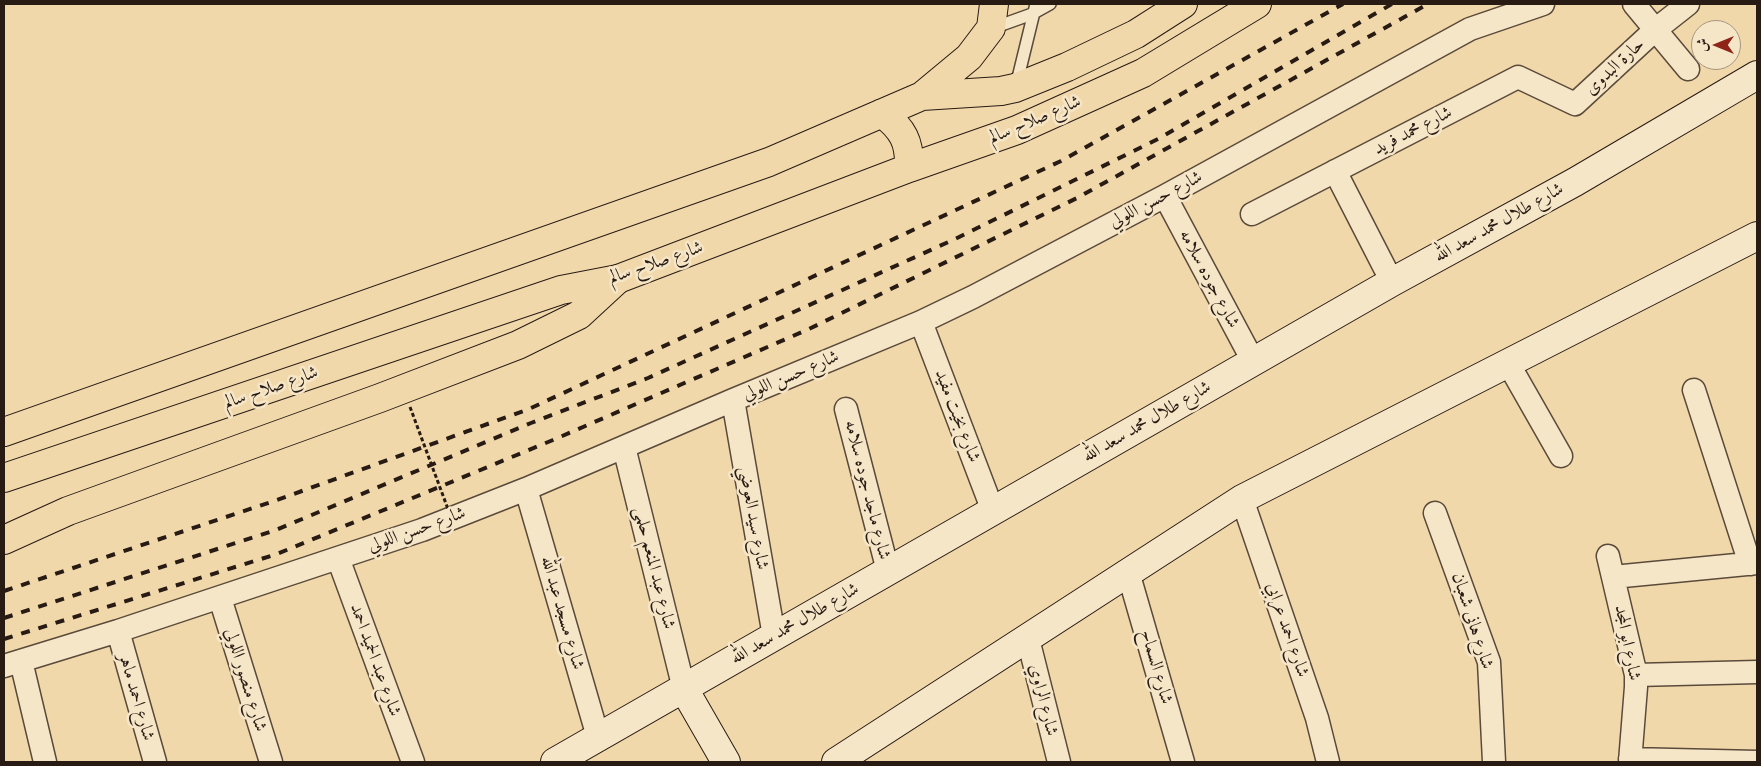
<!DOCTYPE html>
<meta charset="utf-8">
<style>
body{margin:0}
#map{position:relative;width:1761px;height:766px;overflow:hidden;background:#f1d8ab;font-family:"Gentium Book Plus",Amiri,serif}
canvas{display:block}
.frame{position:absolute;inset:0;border:5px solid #281b14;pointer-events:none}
.north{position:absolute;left:1691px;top:20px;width:50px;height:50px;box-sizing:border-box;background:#f6e6c8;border:1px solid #a49580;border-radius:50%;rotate:270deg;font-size:14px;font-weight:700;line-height:20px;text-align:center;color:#281b14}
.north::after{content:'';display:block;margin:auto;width:18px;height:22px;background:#8f2418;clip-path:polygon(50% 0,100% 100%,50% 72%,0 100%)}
</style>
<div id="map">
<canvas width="1761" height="766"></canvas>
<div class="frame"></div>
<div class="north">ش</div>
</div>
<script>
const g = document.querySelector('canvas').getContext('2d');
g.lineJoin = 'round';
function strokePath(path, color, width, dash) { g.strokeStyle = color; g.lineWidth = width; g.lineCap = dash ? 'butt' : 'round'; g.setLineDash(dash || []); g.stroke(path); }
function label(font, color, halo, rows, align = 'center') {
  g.font = font + ' "Gentium Book Plus",Amiri,serif'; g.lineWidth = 5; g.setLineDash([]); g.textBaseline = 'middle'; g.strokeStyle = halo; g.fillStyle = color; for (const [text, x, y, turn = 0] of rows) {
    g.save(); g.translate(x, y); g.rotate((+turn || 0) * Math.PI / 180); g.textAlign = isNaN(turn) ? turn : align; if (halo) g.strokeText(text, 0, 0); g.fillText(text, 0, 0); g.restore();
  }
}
const service = new Path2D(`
 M993,28l39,-14 18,-10
 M1016,86l20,-82`);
const minor = new Path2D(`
 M1634,4l54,65
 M1335,171l57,111
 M1165,196l88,165
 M1252,214l266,-137 57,27 80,-74 33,-26
 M921,322l72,189
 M1508,363l53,93
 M1694,390l56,174
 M733,400l41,236
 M846,409l42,162
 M624,447l60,242
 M526,489l72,248
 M1242,499l75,219 11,44
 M1435,513l54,149 5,100
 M1608,556l28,119v12l-6,75
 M338,558l75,204
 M1128,572l55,190
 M1613,577l144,-14
 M220,598l51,164
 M118,631l37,131
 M1028,639l31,123
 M21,661l24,101
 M4,666l114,-35 304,-101 104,-41 207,-89 188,-78 52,-25 192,-101 305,-167 73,-25
 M1636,675l121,-3
 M1630,759l127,3`);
const secondary = new Path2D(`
 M684,689l42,73
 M555,762l837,-480 183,-100 182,-107
 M836,762l406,-263 515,-263`);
const trunk = new Path2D(`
 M922,96l47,-39 22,-29 3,-24
 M882,113c21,16 28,29 27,55
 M4,432l765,-270 153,-66 79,-5 14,-3 52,-21 69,-33 47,-30
 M4,478l557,-188 57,-11 291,-111 108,-38 126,-57 114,-69`);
const motorway = new Path2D(`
 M4,540l64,-29 312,-113 138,-53 61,-30 39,-36`);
const rail = new Path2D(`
 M4,591l273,-91 252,-91 532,-248 282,-157
 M4,618l272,-88 255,-107 117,-45 307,-139 203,-100 234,-135
 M4,639l273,-85 276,-114 256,-111 268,-131 351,-194`);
const pathBridge = new Path2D(`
 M410,407l38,102`);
const streetNames = [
 ["حارة البدوى",1615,67,-43],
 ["شارع صلاح سالم",1035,120,-23],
 ["شارع محمد فريد",1413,131,-27],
 ["شارع حسن اللولي",1156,200,-28],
 ["شارع طلال محمد سعد الله",1499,223,-29],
 ["شارع صلاح سالم",656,263,-19],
 ["شارع جوده سلامه",1209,279,62],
 ["شارع حسن اللولي",791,376,-23],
 ["شارع صلاح سالم",271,388,-19],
 ["شارع بخيت مفيد",957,416,69],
 ["شارع طلال محمد سعد الله",1147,422,-30],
 ["شارع ماجد جوده سلامه",867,490,76],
 ["شارع سيد العوضي",753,518,80],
 ["شارع حسن اللولي",417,530,-20],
 ["شارع عبد المنعم حلمى",654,568,76],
 ["شارع مسجد عبد الله",562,613,74],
 ["شارع هانى شعبان",1472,621,72],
 ["شارع طلال محمد سعد الله",795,624,-30],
 ["شارع احمد عرابي",1287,630,71],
 ["شارع ابو المجد",1627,643,79],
 ["شارع عبد الحميد احمد",375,660,70],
 ["شارع السماح",1156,667,74],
 ["شارع منصور اللولي",245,680,73],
 ["شارع احمد ماهر",136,697,74],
 ["شارع الراوي",1043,700,76]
];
strokePath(service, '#5a4a3a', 14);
strokePath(minor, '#5a4a3a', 25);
strokePath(secondary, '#281b14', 30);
strokePath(trunk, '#281b14', 30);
strokePath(motorway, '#281b14', 30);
strokePath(service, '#f6e6c8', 11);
strokePath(minor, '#f6e6c8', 22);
strokePath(secondary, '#f6e6c8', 28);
strokePath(trunk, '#f1d8ab', 28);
strokePath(motorway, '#f1d8ab', 28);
strokePath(rail, '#281b14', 4, [9, 9]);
strokePath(pathBridge, '#281b14', 3, [4, 2.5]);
label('18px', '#281b14', '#f6e6c8', streetNames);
</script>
